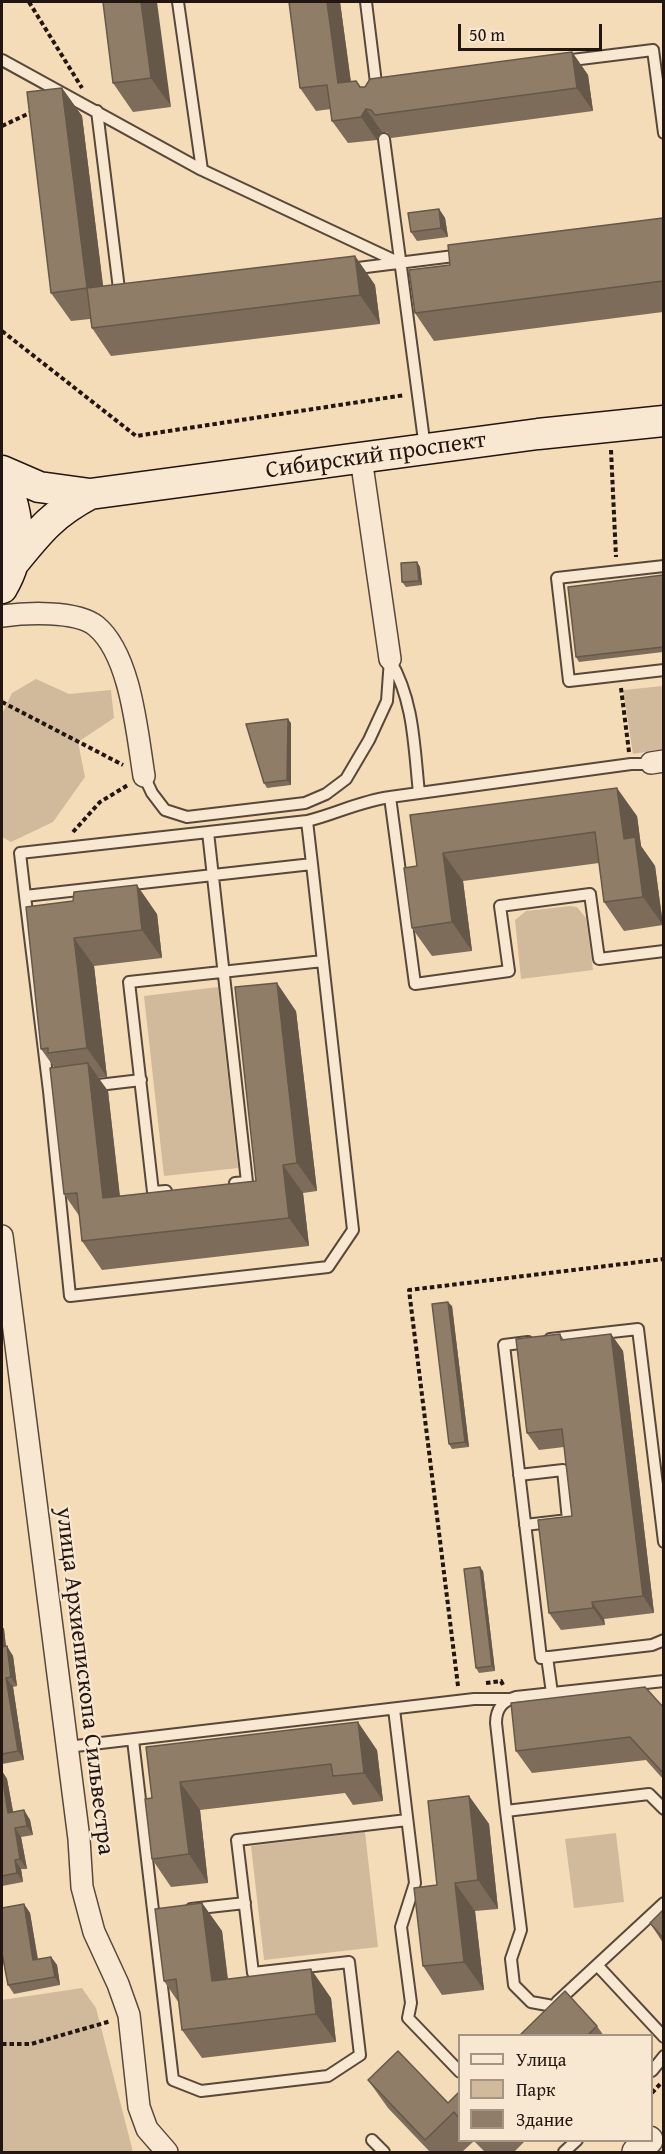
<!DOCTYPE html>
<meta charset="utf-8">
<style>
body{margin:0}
#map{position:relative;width:665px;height:2154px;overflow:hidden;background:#f5dcb8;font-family:"Gentium Book Plus",serif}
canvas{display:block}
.frame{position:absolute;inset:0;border:3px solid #231610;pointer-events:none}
.legend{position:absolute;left:458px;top:2034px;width:195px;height:108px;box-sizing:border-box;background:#f8e8d1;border:2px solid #a39484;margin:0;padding:8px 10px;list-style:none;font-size:18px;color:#231610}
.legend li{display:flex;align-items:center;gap:12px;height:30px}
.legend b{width:30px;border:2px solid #a39484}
.scale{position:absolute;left:458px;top:24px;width:144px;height:27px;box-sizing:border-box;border:3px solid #231610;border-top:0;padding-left:8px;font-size:18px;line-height:21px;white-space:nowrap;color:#231610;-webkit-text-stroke:4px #f8e8d1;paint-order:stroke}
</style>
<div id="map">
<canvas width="665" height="2154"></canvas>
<div class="frame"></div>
<ul class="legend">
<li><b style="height:8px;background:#f8e8d1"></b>Улица</li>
<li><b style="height:16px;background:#d1ba9b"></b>Парк</li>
<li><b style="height:16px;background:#907d67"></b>Здание</li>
</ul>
<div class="scale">50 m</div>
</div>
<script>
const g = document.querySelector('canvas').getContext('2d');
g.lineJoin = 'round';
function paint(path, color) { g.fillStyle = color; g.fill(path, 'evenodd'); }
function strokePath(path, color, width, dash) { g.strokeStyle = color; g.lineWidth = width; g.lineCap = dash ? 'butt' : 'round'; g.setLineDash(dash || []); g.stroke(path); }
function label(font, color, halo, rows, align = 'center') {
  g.font = font + ' "Gentium Book Plus",serif'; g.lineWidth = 4.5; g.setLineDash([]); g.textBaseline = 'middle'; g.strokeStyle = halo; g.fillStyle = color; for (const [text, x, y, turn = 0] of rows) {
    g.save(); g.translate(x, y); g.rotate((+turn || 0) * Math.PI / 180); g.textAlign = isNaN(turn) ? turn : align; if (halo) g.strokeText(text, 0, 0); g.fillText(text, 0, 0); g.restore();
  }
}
const green = new Path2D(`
 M36,679l33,15 42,-4 3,28 -36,24 7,35 -32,45 -42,20 -9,-5v-123l10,-21z
 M663,686v63l-30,5 -10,-64z
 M570,906l7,1 9,11 7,52 -72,9 -6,-59 11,-9z
 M218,987l20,181 -74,8 -20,-180z
 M365,1832l13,115 -114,13 -13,-114z
 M616,1833l8,69 -50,6 -9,-69z
 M82,1988l14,20 37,144h-131v-152z`);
const path = new Path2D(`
 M29,2l53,86
 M2,126l32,-15
 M2,331l134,105 269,-41
 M611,450l5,107
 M621,688l8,64
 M2,702l121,63
 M73,832l27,-30 28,-17
 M486,1683l15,-2 3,6
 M458,1686l-49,-396 255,-31
 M2,2044h29l80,-23
 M652,2093l9,-10`);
const service = new Path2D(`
 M178,2l24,168
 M366,2l11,89
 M2,60l200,110 198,93
 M564,61l89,-11 11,83
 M97,111l23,186
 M384,139l41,309
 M350,269l112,-14
 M664,566l-107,12 12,103 95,-11
 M390,660c24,41 24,86 29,133
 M655,764h-24l-241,33 25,187 94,-13 -9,-65 90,-12 9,65 65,-8
 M144,776l8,17 13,17 22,7 118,-14 21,-9 20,-15 23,-39 18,-39 3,-42
 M307,821l5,43
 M208,832l39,350 -12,1
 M312,864l41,366 -25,37 -258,29 -21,-205 -24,-195z
 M25,896l-5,-43 287,-32c29,-7 53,-20 83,-24
 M90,1086l51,-6
 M166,1191l-13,1 -24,-210 194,-21
 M550,1339l88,-10 26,213
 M528,1342l-24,3 37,313 111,-13 12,-5
 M519,1475l44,-5 5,50 -43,5
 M547,1657l5,36
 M664,1681l-148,16c-14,4 -20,12 -20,26l10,88 143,-17 15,15
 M394,1709l21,174 -14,44 10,76 -3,15 52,54
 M133,1740l40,340 28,11 127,-15 32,-21 -11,-93 -96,11 -16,-133 170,-20
 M67,1747l407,-48h35
 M506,1811l15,119 -10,29 3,26 17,17 22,4
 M664,1903l-67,62 67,72
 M191,1909l54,-6
 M557,2002l40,-37
 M652,2071l12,-15
 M372,2140l12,12
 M564,2152l13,-12`);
const minor = new Path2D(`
 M361,458l29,201
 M2,616c23,-3 74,-6 94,10 35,29 41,107 48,150
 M651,763l13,-2
 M2,1236l77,603 3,48 12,45 24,52 11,31 10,92 8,22 20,23`);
const tertiary = new Path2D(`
 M636,2152l13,-12`);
const secondary = new Path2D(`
 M2,471l37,16 51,7 448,-60 126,-13
 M2,476c18,38 22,75 0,112
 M15,561c25,-31 39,-48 75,-67`);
const wall = new Path2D(`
 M103,2l68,105 -38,5 -20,-29z
 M289,2h51l11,80 9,5h5l207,-35 16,23 5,36 -202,27 -4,-6h-5l-5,8 -29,3 -16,-22 -1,-12 -15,2 -16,-23z
 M62,88l20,28 21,171 252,-31 20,29 5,39 -269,32 -19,-28 -2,-9 -19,2 -20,-28z
 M439,209l6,9 3,19 -31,4 -6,-9z
 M663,218v94l-229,29 -19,-28 35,-48z
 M417,562l3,5 2,18 -16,2 -4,-5z
 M663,575v77l-84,10 -3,-5z
 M291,723v62l-24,3 -3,-5z
 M410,815l227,1 4,30 14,20 8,59 -39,6 -20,-29 -5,-39 -136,18 9,70 -40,5 -20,-28 5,-62z
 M26,907l131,7 5,44 -68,8 13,111 -9,1 10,13 12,105 136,-15 40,-170 21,180 -14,2 6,53 -207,24 -20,-29 -2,-24 -16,-23 -10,-127 -13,-18z
 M452,1306l17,141 -17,2 -3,-5z
 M560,1334l4,6 47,-6 12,17 31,262 -50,6 1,6 -44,5 -12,-17 23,-97 -8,-69 -25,3 -12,-17z
 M483,1571l12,100 -16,2 -3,-5z
 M2,1626l2,3 2,18 7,9 4,30 -4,1 11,73 -22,4z
 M663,1707v72l-17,-19 -114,13 -16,-22z
 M146,1747l231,3 6,51 -30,4 -8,-12 -145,17 8,73 -37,4 -19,-28v-61z
 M2,1771l5,8 6,33 11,-2 6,10 3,15 -12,2 6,32h-6l2,13 -21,4z
 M469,1796l20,28 9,85 -23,2 9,79 -42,5 -19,-29 14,-81z
 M202,1903l20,28 6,48 103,19 5,44 -134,16 -20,-28 -3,-27 -15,-22z
 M24,1904l6,9 8,46 13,-2 6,8 3,20 -46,9 -6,-9 -6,-29v-48z
 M663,1910v33l-13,-20z
 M597,2026l7,10h-85z
 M368,2080l80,23 11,-11v48h67l-12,12h-29l-11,-11 -12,11h-32l-42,-44z`);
const shadedWall = new Path2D(`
 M141,2h16l14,105 -20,-29z
 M327,2h13l14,104 -16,-23z
 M572,52l16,23 5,36 -16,-23z
 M62,88l20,28 25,201 -20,-29z
 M366,109l16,23 -5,8 -16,-23z
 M439,209l6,9 3,19 -7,-9z
 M355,256l20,29 5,39 -20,-29z
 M417,562l3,5 2,18 -3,-4z
 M288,719l3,4v62l-4,-5z
 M617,788l20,28 4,30 14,20 8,59 -20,-28 -19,-58z
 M443,853l20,28 9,70 -20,-29z
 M137,885l20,29 5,44 -20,-28z
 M74,938l20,28 13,111 -20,-29z
 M277,983l19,28 21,180 -20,-28z
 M88,1063l20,28 15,135 -20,-28z
 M283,1165l20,28 6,53 -20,-28z
 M448,1302l4,4 17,141 -4,-5z
 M611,1334l12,17 31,262 -11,-17z
 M480,1567l3,4 12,100 -3,-5z
 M592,1602l12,17 1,6 -12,-17z
 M2,1626l2,3 3,27 -5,-8z
 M7,1646l6,10 4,30 -6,-9z
 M6,1678l7,9 11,73 -6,-9z
 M358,1722l19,28 6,51 -19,-28z
 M2,1771l5,8 8,43 -7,-9z
 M180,1782l20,28 8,73 -19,-29z
 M469,1796l20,28 9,85 -20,-29z
 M24,1810l6,10 3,15 -6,-9z
 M15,1828l6,9 6,32 -7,-10z
 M15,1860l6,9 2,13 -6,-9z
 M455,1883l20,28 9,79 -20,-28z
 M202,1903l20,28 9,78 -19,-28z
 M24,1904l6,9 9,55 -6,-8z
 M51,1957l6,8 3,20 -5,-8z
 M311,1969l20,29 5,44 -20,-28z`);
const building = new Path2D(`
 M103,2h38l10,76 -38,5z
 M289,2h38l11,81 18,-2 4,6h5l5,-8 202,-27 5,36 -202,27 -4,-5 -5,-1 -5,8 -29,4 -5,-36 -27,3z
 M62,88l25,200 -36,5 -24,-201z
 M439,209l2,19 -30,4 -3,-19z
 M663,218v63l-248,32 -6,-43 41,-5 -2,-20z
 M355,256l5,39 -268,33 -5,-40z
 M417,562l2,19 -17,1 -1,-19z
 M663,575v72l-87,10 -8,-70z
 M288,719l-1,61 -23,3 -18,-59z
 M617,788l7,51 11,-2 8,60 -39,5 -9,-70 -152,21 9,69 -40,6 -8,-60 13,-2 -7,-51z
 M137,885l5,45 -68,8 13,110 -39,5v-5l-7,1 -15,-142 47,-6 1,-9z
 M277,983l20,180 -14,2 6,53 -207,23 -5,-48 -13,1 -14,-126 38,-5 15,135 153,-17 -21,-194z
 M448,1302l17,140 -16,2 -17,-140z
 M560,1334l1,6 50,-6 32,262 -51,6 1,6 -44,5 -11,-93 34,-4 -10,-87 -35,4 -11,-94z
 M480,1567l12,99 -16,2 -12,-99z
 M7,1646l4,31 -5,1 12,73 -16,3v-107z
 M645,1687l18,20v66l-33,-36 -114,14 -5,-48z
 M358,1722l6,51 -31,3 -2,-12 -151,18 9,72 -37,5 -7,-60 7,-1 -6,-51z
 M2,1775l6,38 16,-3 3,16 -12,2 5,31 -5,1 2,13 -15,3z
 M469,1796l9,84 -23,3 9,79 -41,4 -9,-78 23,-3 -9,-84z
 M202,1903l10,78 99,-12 5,45 -134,16 -6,-51 -12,2 -9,-72z
 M24,1904l9,56 18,-3 4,20 -47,8 -6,-32v-45z
 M663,1910v28l-13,-15z
 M565,1991l32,35 -10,10h-68z
 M398,2051l50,52 11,-11v26l-5,-6 -29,28 -57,-60z`);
const streetNames = [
 ["Сибирский проспект",376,456,-8],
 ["улица Архиепископа Сильвестра",84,1681,83]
];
paint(green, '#d1ba9b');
strokePath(service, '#58483a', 14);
strokePath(minor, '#58483a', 24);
strokePath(tertiary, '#58483a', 30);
strokePath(secondary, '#231610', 33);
strokePath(path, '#231610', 4, [4.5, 3]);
strokePath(service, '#f8e8d1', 10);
strokePath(minor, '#f8e8d1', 21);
strokePath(tertiary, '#f8e8d1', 27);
strokePath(secondary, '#f8e8d1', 30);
paint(wall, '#7c6c59');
paint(shadedWall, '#655848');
paint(building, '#907d67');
strokePath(building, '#655848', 1.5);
label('24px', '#231610', '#f8e8d1', streetNames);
</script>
